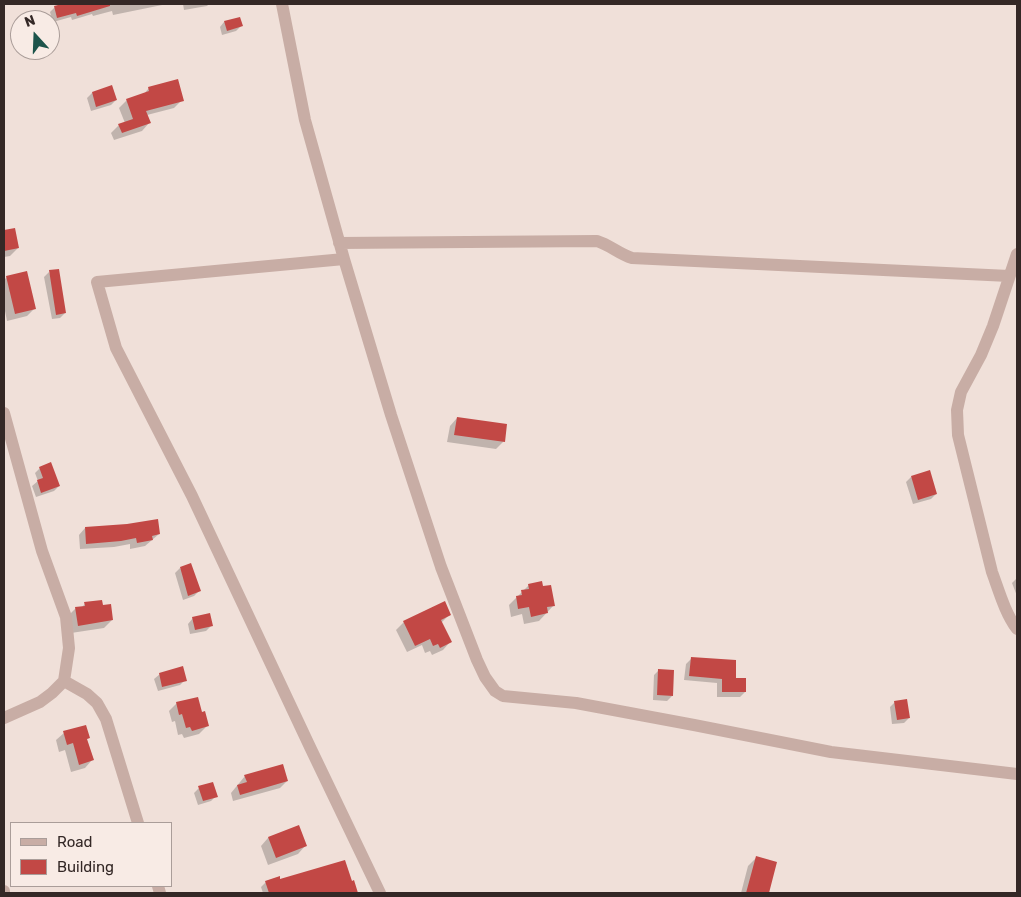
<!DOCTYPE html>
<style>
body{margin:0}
#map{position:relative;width:1021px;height:897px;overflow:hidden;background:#f0e0d9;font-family:Rubik,sans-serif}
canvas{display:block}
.frame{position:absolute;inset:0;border:5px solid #342826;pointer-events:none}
.legend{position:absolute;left:10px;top:822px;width:162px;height:65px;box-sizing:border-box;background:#f8ebe5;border:1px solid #aa9d99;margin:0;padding:6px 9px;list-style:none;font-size:15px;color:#342826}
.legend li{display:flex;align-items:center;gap:10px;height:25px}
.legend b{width:25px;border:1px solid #aa9d99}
.north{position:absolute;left:10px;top:10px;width:50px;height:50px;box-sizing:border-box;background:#f8ebe5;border:1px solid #aa9d99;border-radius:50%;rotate:340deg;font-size:14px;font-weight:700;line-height:20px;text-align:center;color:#342826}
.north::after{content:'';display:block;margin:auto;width:18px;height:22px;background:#1d544b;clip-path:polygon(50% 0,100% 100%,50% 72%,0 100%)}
</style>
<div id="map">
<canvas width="1021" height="897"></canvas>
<div class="frame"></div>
<ul class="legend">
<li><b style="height:6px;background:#c8ada5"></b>Road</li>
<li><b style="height:14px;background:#c24845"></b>Building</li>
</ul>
<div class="north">N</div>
</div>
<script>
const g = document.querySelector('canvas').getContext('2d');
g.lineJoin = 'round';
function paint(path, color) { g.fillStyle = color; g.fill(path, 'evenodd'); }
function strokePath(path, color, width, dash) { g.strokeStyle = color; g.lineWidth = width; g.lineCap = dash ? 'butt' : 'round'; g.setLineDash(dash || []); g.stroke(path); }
const shadow = new Path2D(`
 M68,4h99l-54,11 -1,-4 -19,5 -1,-2 -20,6 -1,-3 -18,5 -3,-10 5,-5z
 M183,4h26l-2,2 -23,4z
 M224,22l17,4 -5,5 -14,4 -2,-8z
 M112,87l4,13 -5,5 -20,6 -4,-13 5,-5z
 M149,88l33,12 -8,8 -27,7 2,8 -7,8 -28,9 -3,-7 8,-8 6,-2 -6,-15 8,-8 16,-5z
 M14,229l4,19 -8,8 -6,1v-26z
 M49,272l16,41 -5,5 -8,1 -8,-42z
 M7,277l27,32 -7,7 -20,5 -3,-15v-26z
 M457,418l47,23 -8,8 -49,-7 3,-16z
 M40,468l19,18 -5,5 -18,6 -4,-11 6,-5 -3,-8z
 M911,477l25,17 -5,5 -18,5 -7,-22z
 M85,528l74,6 -14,12 -15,3v-5l-16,3 -34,2 -1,-14z
 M180,568l19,23 -5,5 -11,4 -8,-27z
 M1017,578v18l-5,-13z
 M529,585l13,3 12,17 -15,16 -15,3 -2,-10 -11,3 -2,-12z
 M85,604l17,2 10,14 -8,8 -33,5 -3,-17 8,-8h5z
 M449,615l-8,8 9,19 -7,8 -11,5 -2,-4 -5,2 -3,-8 -15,7 -11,-22 8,-8z
 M193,618l18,8 -5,5 -16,3 -2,-10z
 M691,659l44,20 10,13 -5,5h-23v-14l-33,-3 2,-16z
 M659,670l13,26 -5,5 -14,-1 1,-25z
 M160,674l25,6 -5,5 -22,6 -4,-12z
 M895,702l14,16 -5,5 -12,1 -2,-17z
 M177,703l25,10 5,13 -8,8 -15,4 -2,-4 -4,1 -3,-14 -3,1 -3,-11z
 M64,733l25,4 -3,3 6,20 -7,8 -14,4 -6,-22 -6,2 -3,-12z
 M245,776l42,5 -7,7 -47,13 -2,-8z
 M199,788l17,8 -5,5 -13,4 -4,-12z
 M298,827l7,19 -7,8 -30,11 -7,-19 7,-8z
 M756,858l20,5 -8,30h-27l7,-27z
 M280,880l71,2 6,10 -48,1 -2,-4 -15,4h-29l-2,-6 5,-5z`);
const building = new Path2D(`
 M62,4h48v2l-33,10 -1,-3 -19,5 -3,-12z
 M240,17l3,9 -16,5 -3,-10z
 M178,79l6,22 -38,10 5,12 -29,10 -4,-9 15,-5 -7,-20 23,-8 -1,-4z
 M112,85l5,15 -21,7 -4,-15z
 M15,228l4,20 -15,3v-21z
 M59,269l7,44 -10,2 -7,-45z
 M27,271l9,38 -21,5 -9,-38z
 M457,417l50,7 -2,18 -51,-7z
 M51,462l9,24 -19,7 -4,-13 6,-2 -4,-11z
 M930,470l7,24 -19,6 -7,-24z
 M158,519l2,15 -8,2 1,4 -16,3 -1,-5 -15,3 -35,3 -1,-17 42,-3z
 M191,563l10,28 -13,5 -8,-29z
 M542,581l1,5 8,-1 4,21 -8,1 1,6 -17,4 -2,-10 -11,2 -2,-13 6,-1 -1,-5 8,-1 -1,-5z
 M102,600l1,5 8,-1 2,16 -35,6 -3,-19 10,-1 -1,-4z
 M445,601l6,14 -10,5 11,22 -12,6 -2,-4 -5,2 -3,-7 -15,7 -12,-25z
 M210,613l3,13 -18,4 -3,-13z
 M691,657l45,3v18h10v14h-24v-13l-33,-3z
 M183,666l4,15 -25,6 -3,-14z
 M658,669l16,1 -1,26 -16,-1z
 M198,697l4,15 3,-1 4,15 -17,5 -2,-4 -4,1 -4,-14 -3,1 -3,-13z
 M907,699l3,19 -13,2 -3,-19z
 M86,725l4,13 -3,1 7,21 -15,5 -6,-22 -6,2 -4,-14z
 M283,764l5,17 -48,14 -3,-10 10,-3 -3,-7z
 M213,782l5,15 -15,4 -5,-15z
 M299,825l8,21 -31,12 -8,-21z
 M756,856l21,6 -8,31h-23z
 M345,860l7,21 2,-1 4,13h-89l-4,-12 15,-5v3z`);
const minor = new Path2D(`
 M282,4l23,116 39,139 47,156 50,152 36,93 8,17 10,14 8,5 73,7 118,22 137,27 186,22
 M339,243l258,-2c13,4 22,13 35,17l377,18
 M1017,254l-24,72 -12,29 -20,37 -4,18 1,25 34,137c7,19 13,41 25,57
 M344,259l-247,23 19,66 76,148 118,251 70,146
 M4,413l38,138 24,66 3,31 -5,33 -12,12 -12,9 -36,16
 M64,681l23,13 10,9 9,16 32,104
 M158,886l2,7
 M4,891v2`);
paint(shadow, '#0003');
paint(building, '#c24845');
strokePath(minor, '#c8ada5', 12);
</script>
